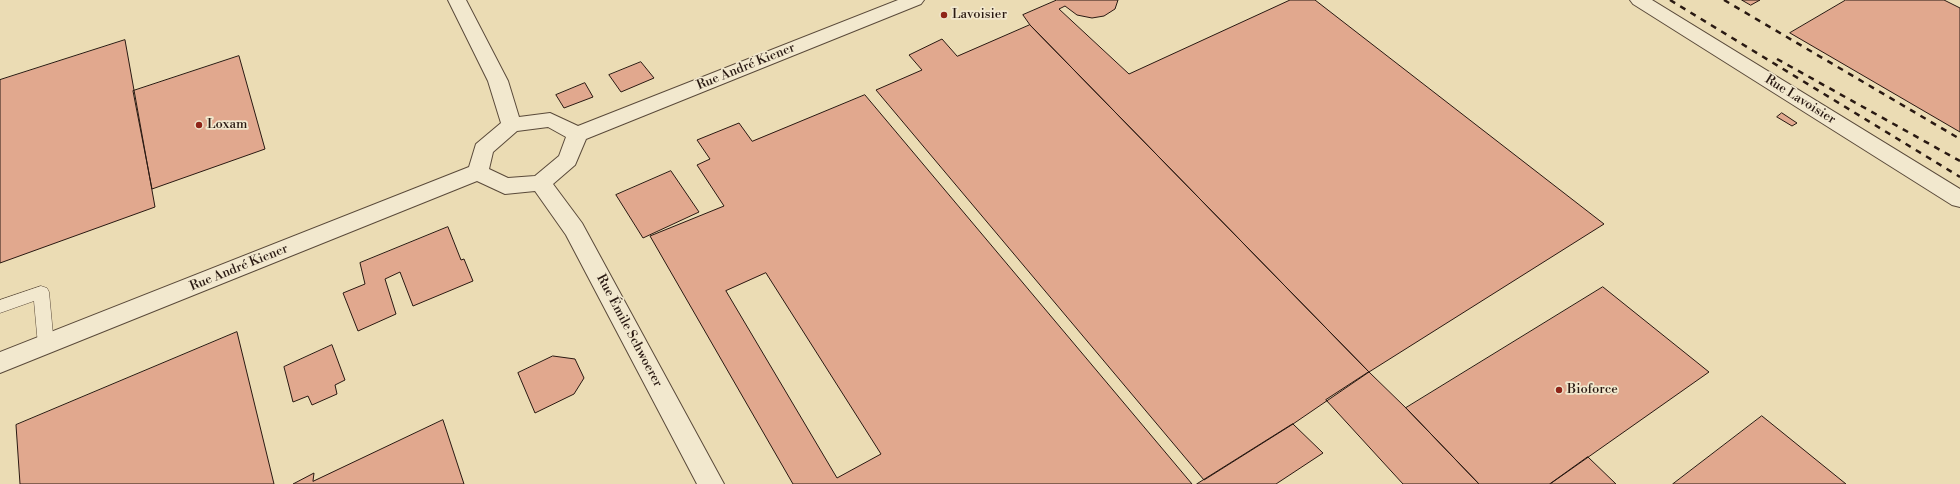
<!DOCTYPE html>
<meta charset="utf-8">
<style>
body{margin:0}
canvas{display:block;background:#ebdcb4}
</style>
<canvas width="1960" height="484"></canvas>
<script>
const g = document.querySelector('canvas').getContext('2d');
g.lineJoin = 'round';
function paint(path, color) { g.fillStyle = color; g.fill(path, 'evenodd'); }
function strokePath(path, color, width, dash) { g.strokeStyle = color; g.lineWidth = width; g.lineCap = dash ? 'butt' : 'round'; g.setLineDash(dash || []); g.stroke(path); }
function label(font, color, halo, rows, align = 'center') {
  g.font = font + ' "Libre Bodoni",serif'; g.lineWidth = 3.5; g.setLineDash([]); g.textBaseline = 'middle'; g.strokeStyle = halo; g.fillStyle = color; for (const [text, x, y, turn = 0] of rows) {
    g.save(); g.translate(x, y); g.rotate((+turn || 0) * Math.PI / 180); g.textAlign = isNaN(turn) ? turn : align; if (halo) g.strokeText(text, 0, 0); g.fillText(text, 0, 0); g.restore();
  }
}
const building = new Path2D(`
 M1057,0h61l-3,9 -11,7 -12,2 -15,-3 -12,-9 -6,3 70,65 161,-74h25l289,224 -235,148 -339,-347 -7,-10z
 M1742,0h18l-9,5z
 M1846,0h98l16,8v124l-170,-99z
 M1030,25l339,347 -76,52 -89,56 -328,-390 46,-20 -13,-15 33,-16 15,17z
 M125,40l30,167 -155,56v-183z
 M239,56l26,93 -113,40 -19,-98z
 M641,62l13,16 -33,14 -12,-17z
 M585,83l8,14 -29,11 -8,-13z
 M865,95l327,389h-399l-143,-248 74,-30 -27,-41 13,-6 -13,-19 42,-17 13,18zM766,273l115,181 -44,24 -111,-187z
 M1782,113l15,10 -5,3 -15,-9z
 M671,171l28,41 -56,26 -27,-43z
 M448,227l13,33 3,-1 9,22 -60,25 -13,-34 -15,7 11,35 -38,17 -15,-38 22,-9 -5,-21z
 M1603,287l106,85 -159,112h-71l-73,-76z
 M237,332l37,152h-254l-4,-59z
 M332,345l13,35 -10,5 2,9 -25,11 -4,-9 -15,6 -9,-35z
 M553,356l22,3 9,19 -10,16 -39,19 -17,-40z
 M1369,372l37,36 73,76h-76l-77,-84z
 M1762,416l84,68h-173z
 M443,420l21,64h-171l21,-11 -1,8z
 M1293,424l30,29 -47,31h-79z
 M1588,457l28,27h-66z`);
const service = new Path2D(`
 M41,286l6,2 2,4 5,53 -2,5 -6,2 -6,-2 -2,-5 -4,-44 -34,12v-13z`);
const minor = new Path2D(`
 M448,0h18l42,81 11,36 31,-4 28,13 320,-126h26l-3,4 -335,135 -11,26 -22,19 29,39 142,261h-27l-131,-249 -31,-44 -30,3 -28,-13 -477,192v-21l469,-185 7,-23 25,-21 -13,-42zM548,127l18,10 -7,19 -24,20 -27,2 -19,-9 4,-17 24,-21z
 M1630,0h22l308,189v18l-8,-2 -319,-201z`);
const rail = new Path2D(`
 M1670,0l290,177
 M1724,0l236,139
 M1777,59l183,102`);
const markers = [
 [944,15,4,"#8f2418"],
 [199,125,4,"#8f2418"],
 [1559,390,4,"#8f2418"]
];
const poiNames = [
 ["Lavoisier",952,15],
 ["Loxam",207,125],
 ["Bioforce",1567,390]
];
const streetNames = [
 ["Rue André Kiener",746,67,-22],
 ["Rue Lavoisier",1800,100,32],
 ["Rue André Kiener",239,268,-22],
 ["Rue Émile Schwoerer",629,331,62]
];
paint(building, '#e1a88e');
strokePath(building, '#291912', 1);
strokePath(service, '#5a4a3a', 1);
strokePath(minor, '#5a4a3a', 2);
paint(service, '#f2e8ce');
paint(minor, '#f2e8ce');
strokePath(rail, '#291912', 2.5, [6, 6]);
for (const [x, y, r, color] of markers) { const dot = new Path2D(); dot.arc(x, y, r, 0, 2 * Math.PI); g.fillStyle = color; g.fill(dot); strokePath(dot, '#f2e8ce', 1.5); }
label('13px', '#291912', '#f2e8ce', poiNames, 'left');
label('13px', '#291912', '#f2e8ce', streetNames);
</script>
